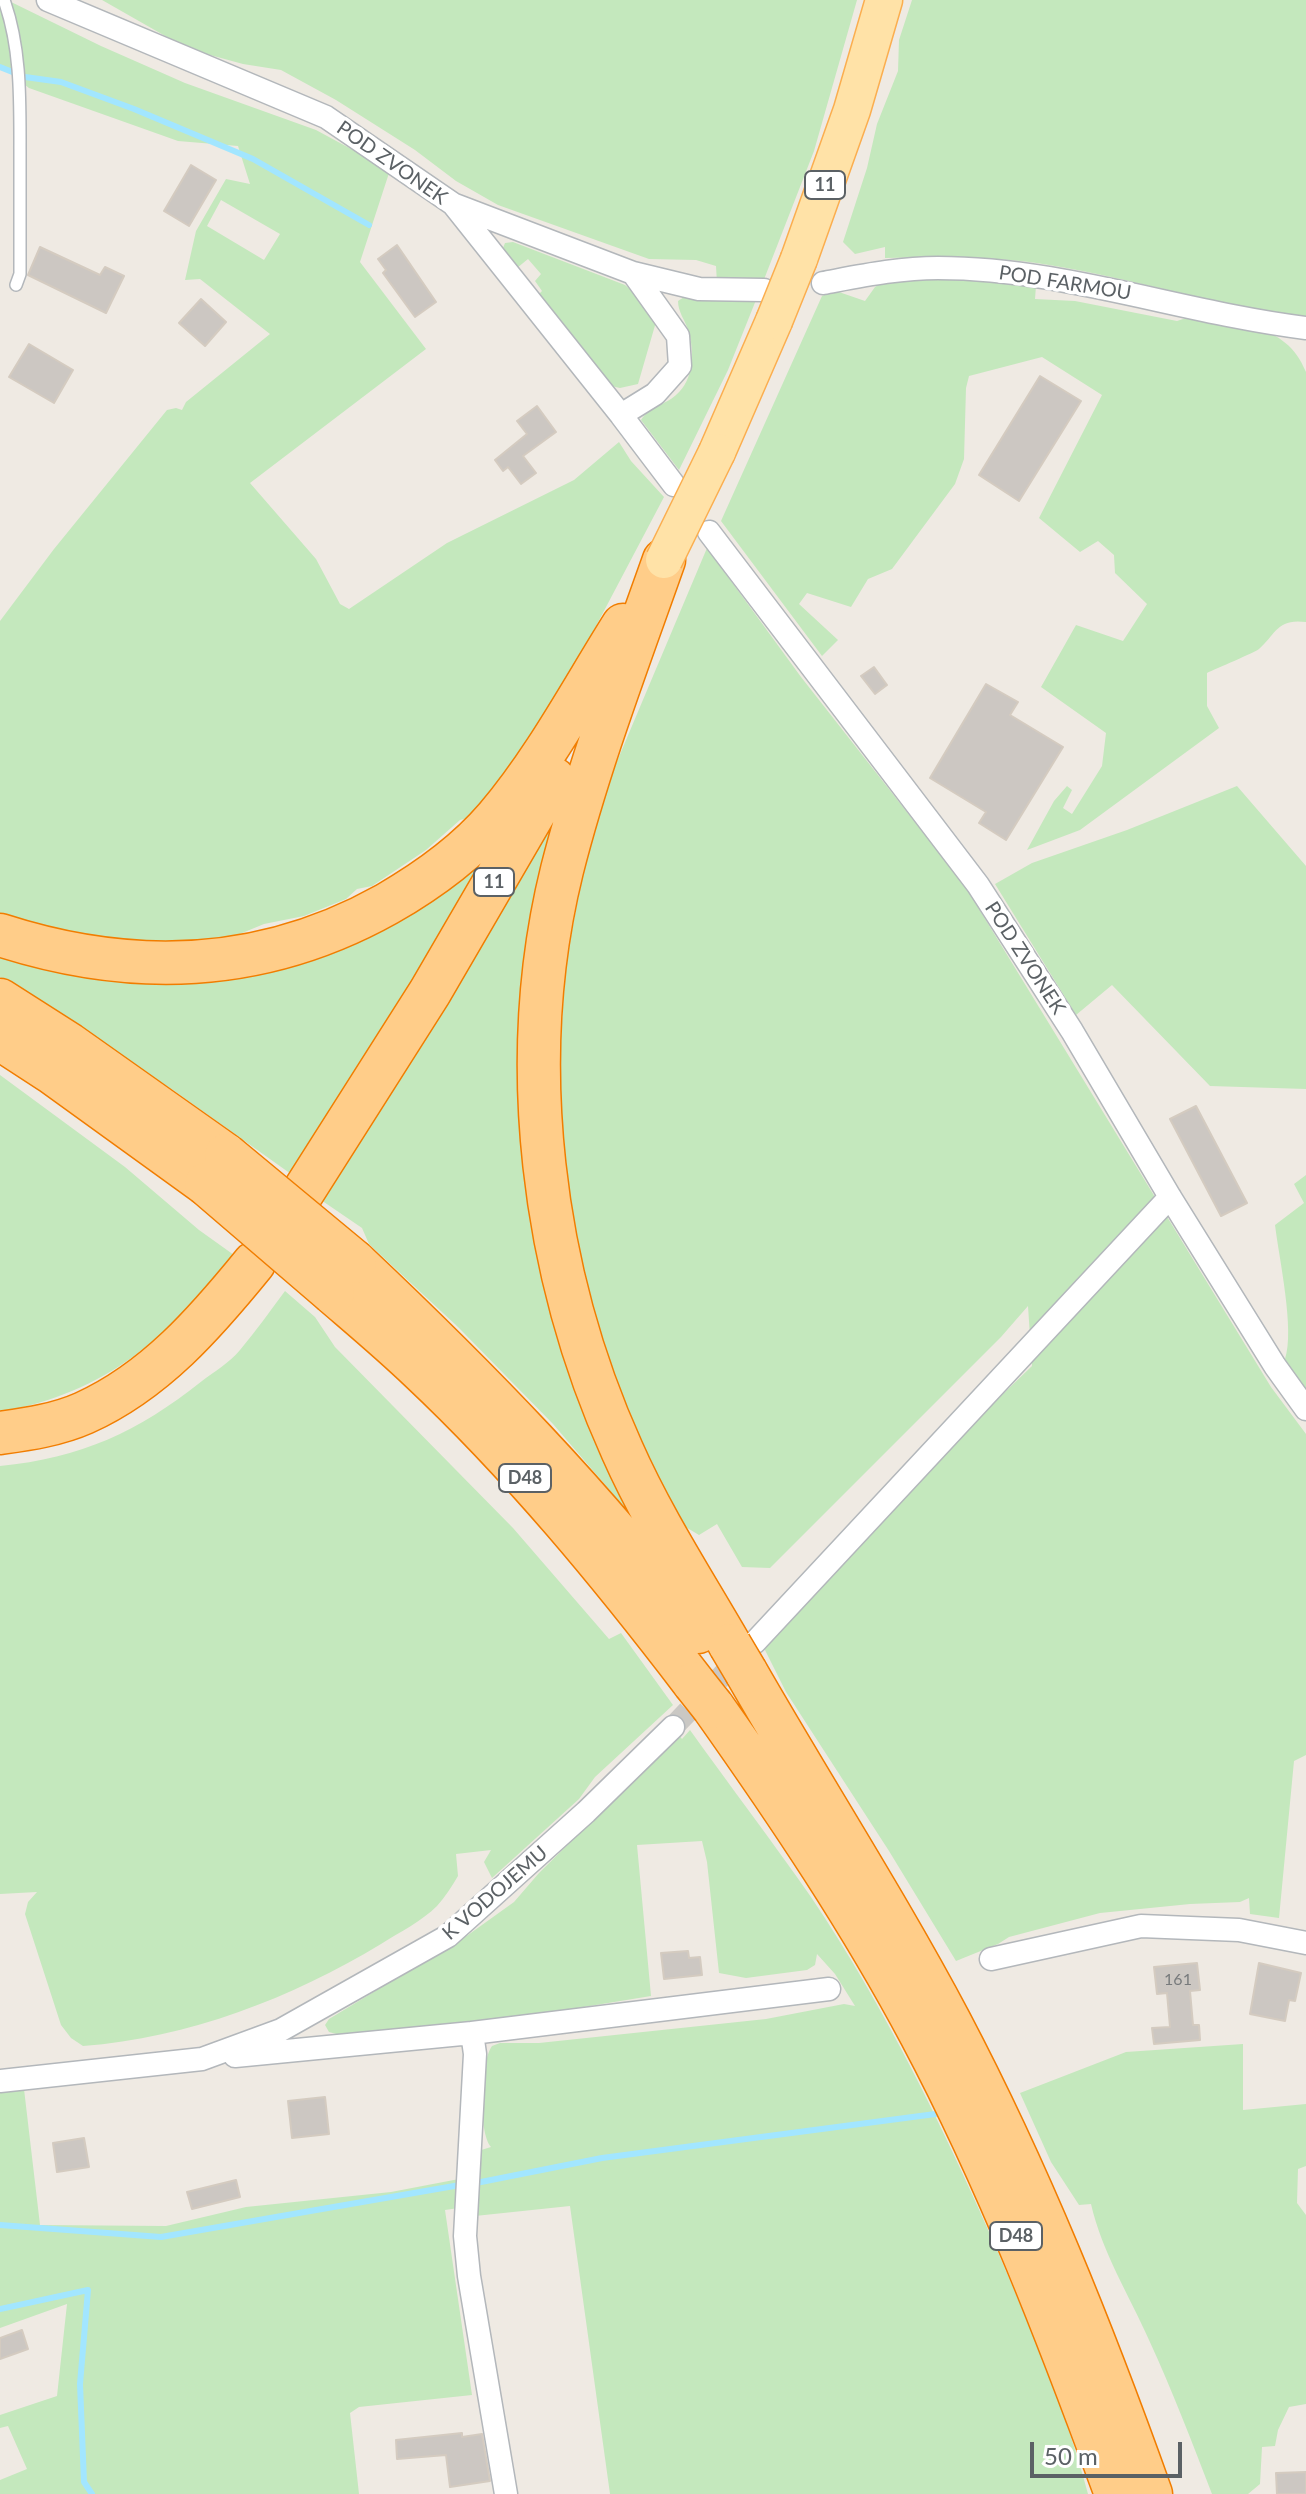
<!DOCTYPE html>
<style>
body{margin:0}
#map{position:relative;width:1306px;height:2494px;overflow:hidden;background:#efeae3;font-family:Lato,sans-serif}
canvas{display:block}
.scale{position:absolute;left:1030px;top:2442px;width:152px;height:36px;box-sizing:border-box;border:4px solid #5b6165;border-top:0;padding-left:10px;font-size:24px;line-height:28px;white-space:nowrap;color:#5b6165;-webkit-text-stroke:6px #fff;paint-order:stroke}
</style>
<div id="map">
<canvas width="1306" height="2494"></canvas>
<div class="scale">50 m</div>
</div>
<script>
const g = document.querySelector('canvas').getContext('2d');
g.lineJoin = 'round';
function paint(path, color) { g.fillStyle = color; g.fill(path, 'evenodd'); }
function strokePath(path, color, width, dash) { g.strokeStyle = color; g.lineWidth = width; g.lineCap = dash ? 'butt' : 'round'; g.setLineDash(dash || []); g.stroke(path); }
function label(font, color, halo, rows, align = 'center') {
  g.font = font + ' Lato,sans-serif'; g.lineWidth = 7; g.setLineDash([]); g.textBaseline = 'middle'; g.strokeStyle = halo; g.fillStyle = color; for (const [text, x, y, turn = 0] of rows) {
    g.save(); g.translate(x, y); g.rotate((+turn || 0) * Math.PI / 180); g.textAlign = isNaN(turn) ? turn : align; if (halo) g.strokeText(text, 0, 0); g.fillText(text, 0, 0); g.restore();
  }
}
const green = new Path2D(`
 M0,0h7l94,46 84,37 131,47 74,40 -30,92 66,87 -176,134 66,76 24,45 9,5 98,-66 127,-63 45,-38 12,19 33,36 -117,222 -72,97 -15,4 -34,30 -54,36 -15,3 -11,10 -42,17 -40,8 -34,14 -76,8 -35,-8 -36,1 -83,-23v-295l54,-72 113,-139 9,-2 6,2 4,-8 84,-68 -70,-55 -15,1 11,-49 30,-52 24,5 -12,-38 -60,-5 -149,-53 -29,-23zM221,200l59,34 -16,26 -57,-34z
 M102,0h755l-43,151 -51,131 -46,1 -1,-17 -20,-6 -47,-1 -151,-54 -42,-24 -41,-31 -79,-50 -55,-30 -38,-6 -55,-15z
 M912,0h394v318c-87,-12 -171,-39 -257,-53 -55,-9 -109,-8 -164,-7v-11l-30,7 -12,-12 24,-74 10,-44 21,-53 1,-31z
 M513,242l112,43 12,10 19,27 -18,62 -18,4 -9,-2 -74,-90 5,-5 -7,-10 6,-7 -13,-15 -11,9 -11,-11 -3,-9 2,-5z
 M973,277l63,9 -1,13 40,2 102,20 9,-3c48,6 100,3 120,54v250c-29,-4 -30,12 -47,27 -3,3 -44,20 -52,24v33l12,22 -139,102 -53,20 27,-49 13,-15 5,4 -9,18 9,6 30,-48 4,-33 -65,-46 35,-62 47,16 24,-37 -32,-31 -1,-18 -16,-14 -18,11 -41,-34 63,-123 -60,-38 -73,19 -3,12 -2,71 -9,25 -63,85 -24,10 -17,28 -44,-14 -8,11 39,36 -16,16 -101,-135 101,-225 14,-5 29,10 10,-14 11,-7z
 M684,297l72,3 -28,70 -49,100 -38,-50c8,-13 24,-15 35,-25 18,-15 19,-44 12,-65 -3,-10 -10,-18 -10,-29z
 M707,548l94,129 164,209 306,501 35,47v321l-12,6 -15,157 -29,-4 -1,-16 -9,4 -50,2 -90,9 -91,24 -11,7 -42,17 -67,-110 -103,-159 -23,-46 213,-226 56,-54 -4,-60 -27,31 -231,231 -28,-1 -25,-43 -18,11 -15,-9 -11,-17 -38,-80 -26,-64 -17,-53 -17,-74 -12,-77 -4,-93 7,-106 28,-146z
 M1237,786l69,80v223l-96,-3 -98,-101 -36,30 -81,-131 37,-21 95,-33z
 M561,803l-25,438 22,97 16,51 64,134 -85,-99 -95,-97 -89,-83 -7,-16 -41,-28z
 M483,859l-45,83 -147,232 -118,-84 -173,-113v-21l68,17 75,10z
 M0,1075l125,92 74,63 35,25c-67,83 -126,137 -234,157z
 M1306,1175v219l-21,-35c10,-29 -6,-101 -10,-134l29,-22 -10,-19z
 M285,1291l30,26 20,30 178,181 96,111 12,-6 52,72 -78,72 -16,22 -87,79 -8,-16 7,-12 -35,4 2,22c-6,10 -13,21 -21,30 -15,15 -37,26 -56,38 -89,54 -193,94 -298,102l-12,-8 -10,-13 -36,-111 3,-12 9,-10 -37,2v-428c81,-8 138,-34 202,-85 12,-9 28,-19 38,-31 16,-19 30,-39 45,-59z
 M690,1730c40,56 82,111 121,167 74,110 133,232 186,353 34,80 69,160 91,244h-478l-40,-288 -95,10 3,-65 13,-4c-13,-16 -11,-84 1,-101l8,-3h39l227,-24 78,-15 11,2 -20,-32 -18,-20 -2,11 -8,5 -61,8 -27,-5 -12,-111 -5,-21 -65,4 14,151 -147,24 -160,16 -15,-4 -4,-7 4,-6 139,-84 46,-33 25,-29 140,-138 3,4z
 M1243,2044v66l63,-6v62l-8,3 -1,34 9,12v189l-17,3 -11,23 -3,16 -13,1 -2,37 -12,10h-36c-20,-52 -40,-104 -63,-154 -20,-45 -47,-88 -58,-136l-12,1 -28,-43 -31,-69 106,-41z
 M24,2089l16,136 126,1 80,-19 145,-15 68,-13v29l-14,2 27,185 -113,12 -9,6 9,81h-359v-14l27,-11 -19,-43 -8,2v-13l57,-19 10,-92 -67,24v-236z`);
const stream = new Path2D(`
 M0,67l25,10 36,5 73,27 119,50 116,66
 M476,2183l126,-25 341,-45
 M0,2225l161,12 299,-52
 M0,2309l88,-19 -8,94 4,98 8,12`);
const building = new Path2D(`
 M191,165l25,15 -27,46 -25,-15z
 M397,245l39,57 -21,15 -32,-44 3,-3 -8,-11z
 M40,247l60,28 5,-8 19,9 -18,37 -78,-38z
 M201,299l25,23 -21,24 -26,-23z
 M29,344l44,26 -19,33 -45,-26z
 M1040,376l41,25 -62,100 -40,-26z
 M537,406l19,26 -33,24 13,17 -15,11 -13,-17 -5,4 -8,-11 32,-26 -10,-13z
 M874,667l13,18 -12,9 -14,-18z
 M986,684l32,18 -8,13 53,32 -57,93 -27,-17 7,-11 -56,-34z
 M1196,1106l51,97 -26,13 -51,-97z
 M688,1951l1,7 11,-1 2,18 -38,4 -3,-26z
 M1197,1963l3,27 -10,1 3,34h6l1,15 -46,4 -2,-16 18,-1 -3,-34 -10,1 -3,-27z
 M1259,1963l42,10 -6,28 -6,-1 -4,21 -35,-7z
 M325,2097l4,37 -37,4 -4,-37z
 M84,2138l5,29 -32,5 -4,-29z
 M236,2180l4,17 -48,12 -5,-17z
 M22,2330l6,19 -28,10v-21z
 M462,2433v4l20,-3 8,47 -40,6 -4,-32 -49,4 -1,-19z
 M1306,2472v22h-29l-1,-21z`);
const streetTunnel = new Path2D(`
 M673,1727l70,-73`);
const lane = new Path2D(`
 M4,0c17,48 16,98 16,149 0,41 0,83 0,125l-4,11`);
const street = new Path2D(`
 M48,0l278,117 127,87 168,211 53,70
 M455,205l178,68 45,63 2,30 -25,28 -34,21
 M633,273l66,16 65,1
 M823,283c38,-7 76,-15 115,-15 125,0 245,45 368,60
 M709,532l269,353 94,146 98,166 105,169 31,43
 M755,1642l415,-445
 M991,1959l150,-33 98,4 67,13
 M472,2033l357,-44
 M235,2056l237,-23 3,21 -10,182 4,40 37,218
 M0,2081l202,-22 79,-29 167,-94 138,-124 87,-85`);
const primary = new Path2D(`
 M799,259l53,-149 32,-110
 M717,452l57,-131`);
const highway = new Path2D(`
 M664,560c-36,102 -75,204 -102,310 -47,190 -20,403 60,580 30,68 71,131 108,195
 M0,935c133,43 264,38 387,-31 40,-23 79,-51 109,-86 50,-59 86,-128 127,-193
 M0,1000l69,44 157,111
 M0,1039l51,33 155,112
 M303,1192l127,-200 124,-213
 M355,1262c124,117 239,235 343,370
 M333,1293c29,25 59,50 87,77 101,95 190,203 274,313
 M0,1433c28,-4 57,-8 84,-20 71,-32 122,-91 170,-150
 M746,1672c67,117 141,231 204,350 80,152 143,310 201,472
 M713,1707c75,106 147,213 208,328 78,147 138,303 195,459`);
const primaryBridge = new Path2D(`
 M774,321l25,-62
 M664,560l53,-108`);
const highwayBridge = new Path2D(`
 M226,1155l129,107
 M206,1184l127,109
 M730,1645l16,27
 M694,1683l19,24`);
const numberNames = [
 ["161",1178,1980]
];
const shields = [
 [825,185,40],
 [494,882,40],
 [525,1478,52],
 [1016,2236,52]
];
const shieldNames = [
 ["11",825,185],
 ["11",494,882],
 ["D48",525,1478],
 ["D48",1016,2236]
];
const streetNames = [
 ["POD ZVONEK",392,163,35],
 ["POD FARMOU",1065,283,9],
 ["POD ZVONEK",1025,958,57],
 ["K VODOJEMU",495,1893,-41]
];
paint(green, '#c4e8bd');
strokePath(stream, '#a2e6ff', 6);
paint(building, '#ccc7c2');
strokePath(building, '#d4cbc0', 2);
strokePath(streetTunnel, '#cac8c4', 22, [22, 11]);
strokePath(lane, '#b3b7bb', 14);
strokePath(street, '#b3b7bb', 25);
strokePath(primary, '#fbae4f', 39);
strokePath(highway, '#f17d00', 45);
strokePath(lane, '#fff', 11);
strokePath(street, '#fff', 22);
strokePath(primary, '#ffe2a7', 36);
strokePath(highway, '#ffcd89', 42);
strokePath(primaryBridge, '#fbae4f', 39, []);
strokePath(highwayBridge, '#f17d00', 45, []);
strokePath(primaryBridge, '#ffe2a7', 36);
strokePath(highwayBridge, '#ffcd89', 42);
label('16px', '#777a7c', null, numberNames);
for (const [x, y, w] of shields) { const box = new Path2D(); box.roundRect(x - w / 2, y - 14, w, 28, 6); g.fillStyle = '#fff'; g.fill(box); strokePath(box, '#5b6165', 2); }
label('bold 18px', '#5b6165', null, shieldNames);
label('20px', '#5b6165', '#fff', streetNames);
</script>
